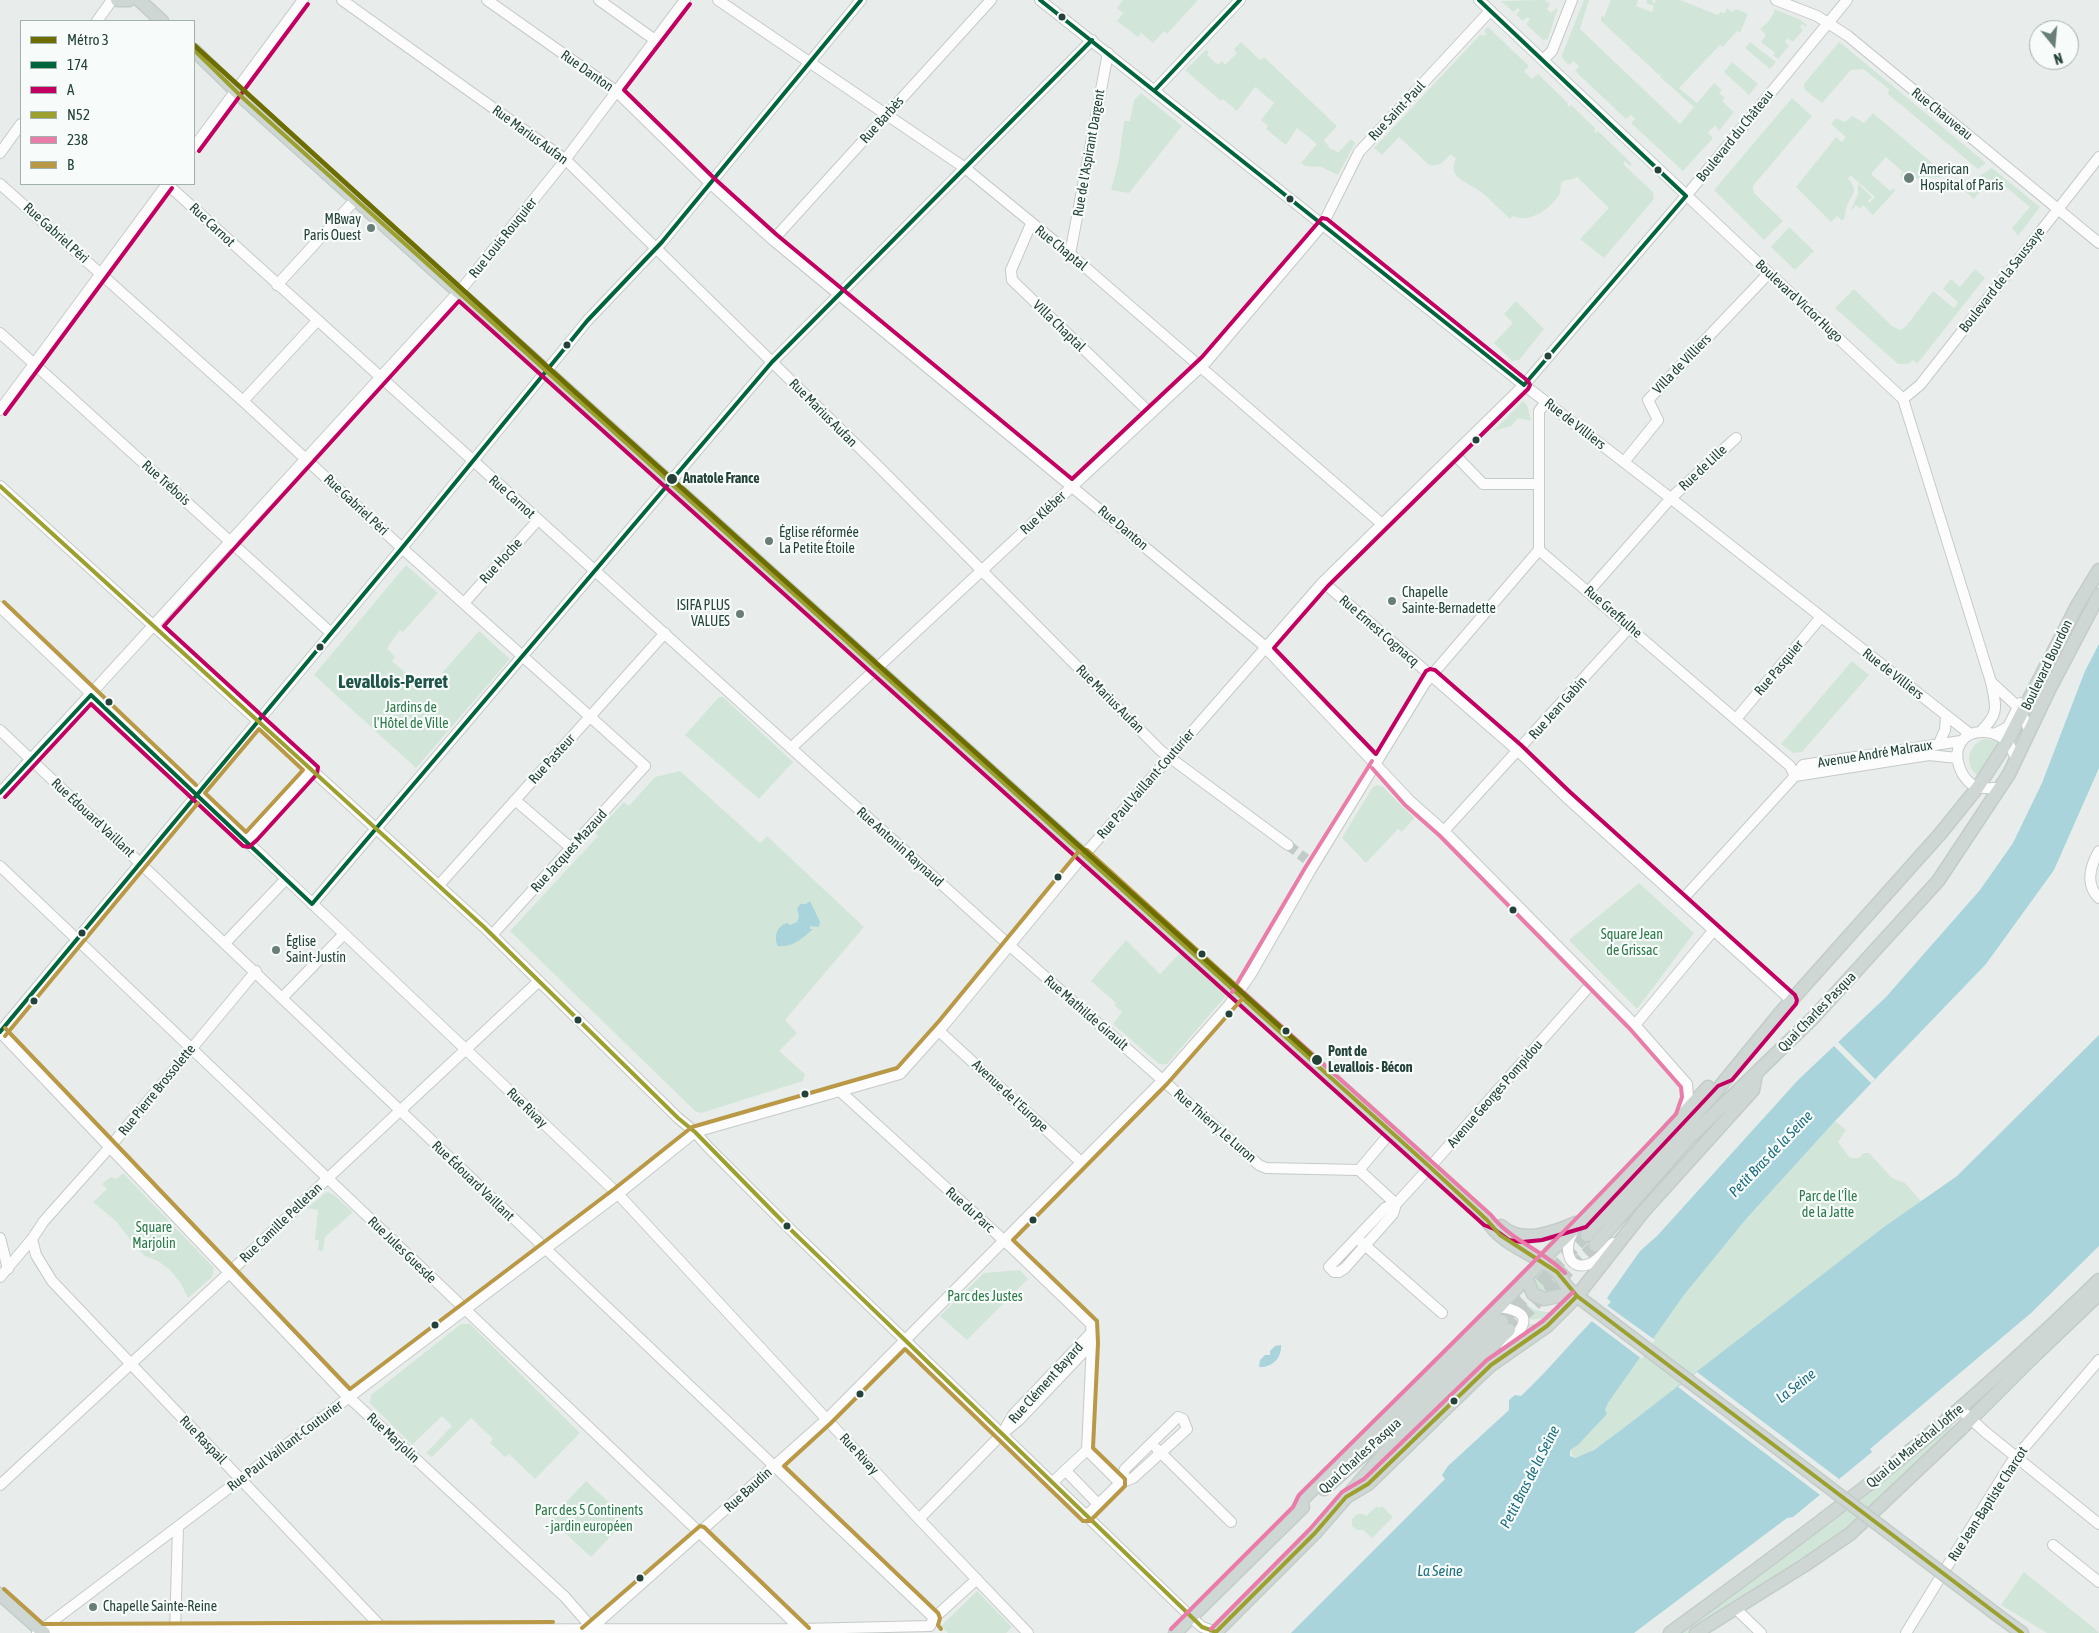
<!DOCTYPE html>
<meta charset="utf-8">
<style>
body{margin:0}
#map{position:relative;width:2099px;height:1633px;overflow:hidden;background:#e8edeb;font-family:"Asap Condensed",sans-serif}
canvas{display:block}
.legend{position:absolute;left:20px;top:20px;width:175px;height:165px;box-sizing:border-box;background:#f7fbf9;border:1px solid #a3b1ad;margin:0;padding:6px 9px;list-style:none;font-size:15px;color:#24423a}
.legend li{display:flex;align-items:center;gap:10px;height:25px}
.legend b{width:25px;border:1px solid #a3b1ad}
.north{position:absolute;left:2029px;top:20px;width:50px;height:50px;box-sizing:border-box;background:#f7fbf9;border:1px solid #a3b1ad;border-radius:50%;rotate:163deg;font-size:14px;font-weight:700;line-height:20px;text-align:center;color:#24423a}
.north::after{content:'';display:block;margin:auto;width:18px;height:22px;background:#697e78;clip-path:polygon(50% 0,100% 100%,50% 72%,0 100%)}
</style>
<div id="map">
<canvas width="2099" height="1633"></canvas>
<ul class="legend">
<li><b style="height:6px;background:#6e6e00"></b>Métro 3</li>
<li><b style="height:6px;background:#00643c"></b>174</li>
<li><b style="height:6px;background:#c30062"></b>A</li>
<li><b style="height:6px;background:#9ba02f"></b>N52</li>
<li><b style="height:6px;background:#e97ca8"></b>238</li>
<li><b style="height:6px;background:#b99846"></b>B</li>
</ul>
<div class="north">N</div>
</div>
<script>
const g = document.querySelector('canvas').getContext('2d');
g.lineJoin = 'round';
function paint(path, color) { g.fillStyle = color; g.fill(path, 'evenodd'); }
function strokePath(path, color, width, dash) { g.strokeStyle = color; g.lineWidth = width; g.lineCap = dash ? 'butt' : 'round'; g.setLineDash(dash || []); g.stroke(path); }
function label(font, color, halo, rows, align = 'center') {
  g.font = font + ' "Asap Condensed",sans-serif'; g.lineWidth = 4.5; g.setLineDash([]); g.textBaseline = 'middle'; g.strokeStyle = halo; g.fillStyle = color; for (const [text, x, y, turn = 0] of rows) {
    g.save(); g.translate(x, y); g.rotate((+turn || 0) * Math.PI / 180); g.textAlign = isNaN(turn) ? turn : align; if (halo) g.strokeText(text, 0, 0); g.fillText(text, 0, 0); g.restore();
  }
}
const green = new Path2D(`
 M1123,0h75l-31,34 -3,-3 -11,12 -12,-10 -3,4 -21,-16 6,-8 -6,-5z
 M1545,0l5,4 -3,5 4,4 7,-6 -10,32 -5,1 -17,-16 4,-5 -3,-2 -4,4 -7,-6 4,-5 -2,-2 -5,4 -12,-11z
 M1584,0h5l-9,29 100,95 14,-17 -34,-30 2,-3 -3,1 -58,-54v-5l3,1 7,-17h27l-2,6 16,6 2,-6 -8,-3 1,-3h6l-1,2 3,1 1,-3h24l38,15 2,-3 5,1 2,-5 5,4 4,-3 12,5 -8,19 -3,-2 -14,16 -3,-2 -41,43 18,15 17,-20 8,7 -3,3 6,5 -3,3 12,11 -15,19 -4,-6 -7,8 5,5 -30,33 -52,-48 4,-4 -4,-4 -5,4 -51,-48 4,-5 -5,-5 -5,4 -6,-6 -1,-4z
 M1774,9l25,10 8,6 -1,2 -4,-3 -2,3 3,3 -10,12 -5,-4 -3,4 4,4 -11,13 -5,-4 2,-2 -14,-11 5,-7 -6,-6 9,-8 5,-9z
 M1488,27l41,39 -5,5 8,8 6,-5 30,29 -1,2 2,2 2,-2 25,24 -2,2 2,2 2,-2 34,33 -2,2 -5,-5 -2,3 30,28 1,7 -50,59 -24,-19 29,-31 -32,-31c-5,4 -11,1 -16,6 -1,4 0,9 -2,12 -9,14 -30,29 -46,21l-3,3c-10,-9 -19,-19 -29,-27 -9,-8 -36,-14 -25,-33l-5,-5c-7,7 -12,15 -23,10l-29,-27 -17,18 -8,-7 106,-113h7l-3,-4z
 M1241,42l19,18 4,-3 73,69 -13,14 7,10 2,-1 5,4 13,-14 4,4 -17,32 -17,-8 -15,-1 -5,-3 16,-19 -20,-16 -11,17 -20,-16 2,-3 -7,-6 13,-17 -19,-16 -18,24 -14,-12 -2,2 -36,-31 21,-20 3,2 -2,3 11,10 4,-4 3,4 12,-12 -3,-4z
 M1750,42l26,20 -6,7 -25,-21z
 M1839,42l3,2 144,119 -8,6 -90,-75 1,-5 -26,-20 -12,1 -29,33 -17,-13 -1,-6z
 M1732,62l26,22 -9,11 -25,-23z
 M1141,93l41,33 -53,67 -18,-3 8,-31 5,-38h6l4,-21z
 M1792,98l20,18 -59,70 1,7 29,28 -19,19 -50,-50z
 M1873,113l71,60 -3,4 -37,2 -4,-3 3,-4 -17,-15 -15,17 19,17 4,-3 1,3 -22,24 -10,-10 -3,4 -4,-4 -6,7 8,-18v-10l14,13 -4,4 1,2 6,-6 -25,-22 -2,4c13,13 1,17 -2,30 -1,6 0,8 -4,12l-5,-5 -6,6 -35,-35 40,-50 6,5 4,-5 -15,-13 5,-6 9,4 7,-6 12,7z
 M1992,168l48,39 -22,29 -6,-8 18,-21 -35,-29 -7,9 -3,-2 -11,14 -13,-11h8l10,-12z
 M1789,227l25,24 -19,19 -24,-23z
 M1975,269l10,9 -68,86 -4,-4 -5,4h-10l-63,-56 19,-19 38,37 9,4 6,-5 26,-34 21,17 4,-6 -15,-13 8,-10 9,8z
 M1516,301l28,28 -25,31 -7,1 -18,-18 19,-20 -9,-9z
 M1523,401l4,4 4,16 -13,-3 -7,8 -18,5z
 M406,565l32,28 -35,39 -3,-2 -13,18 8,9 -3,4 23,20 5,-2 12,9 12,-13 -2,-2 37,-42 31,28 -94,109 -102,-93z
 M1852,661l17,14 -67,77 -9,1 -12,-9z
 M719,697h4l70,65 -34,37 -74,-64z
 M1985,739l13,2 2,3 -22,32c-15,-11 -10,-32 7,-37z
 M680,771l80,72 7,-7 97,91 -79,93 12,13 -18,18 26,23 -2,7 -102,32 -6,-2 -185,-180 88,-95 -3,-3 29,-31 5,4 26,-29z
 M1377,785l6,2 31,31 -12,14 -4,-3 -32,34 -24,-25 30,-50z
 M1639,883l55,50 -57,76 -68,-69z
 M1126,940l34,34 20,-21 45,40v4l-58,67h-8l-46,-40 9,-12 -8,-7 2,-2 -25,-22z
 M1835,1121l11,9 -8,12 12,16h9l5,-5h5l23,25 13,5 16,18 -300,229c-12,9 -34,28 -48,27l-3,-7 8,-5 29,-31 -2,-4 3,-7 76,-108 63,-77z
 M123,1173l91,95 -2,9 -24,21 -8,-16 -10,-12 -12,-9 -13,-5 -11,-11 -17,-23 -24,-20 14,-13 -5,-5 9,-7 6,2z
 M328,1192l6,3 19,17 -28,25 -2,14 -5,-1 1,-10h-4l3,-30 -11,-2 18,-15z
 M1020,1270l8,9 -61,61 -27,-24 44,-43z
 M1546,1272l7,3 8,14 -14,4 -7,-1 -5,-6 1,-8z
 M1518,1294c9,14 19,19 35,18l-27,20 1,-8h9l5,-6 -10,2 -4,-9 -6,-1 -11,-6z
 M461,1324h9l110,109 -45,46 -26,-25 -4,3 -15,-14 3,-4 -22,-21 -39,39 -6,-4 26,-27 -10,-10 -30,29 -42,-42 1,-8z
 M1950,1424l5,5 -108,102 -158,102h-10z
 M586,1481l41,38 -36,38 -41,-38z
 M1377,1506l2,2 3,-2 11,11 -21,21 -9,-8h-6l-5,-4v-7l5,-5h6l3,2z
 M2024,1572l71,57 4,4h-52l-46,-28z
 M977,1591l35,36 -6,6h-58l-7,-7z`);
const water = new Path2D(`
 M2099,644v124l-45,102 -68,94 -151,157 -88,97 -63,77 -76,108 -3,7 2,4 -29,31 -8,5v6l5,2 19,-8 27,-20 263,-203 73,-51 142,-141v211l-68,67 -161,136 2,3 -79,65 -6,1 -153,115h-343l154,-154 -3,-4 6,-9 61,-56v-10l6,-5 6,1c32,-30 58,-64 90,-94l-4,-4 33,-47 17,-15 141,-156 88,-83 94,-107 33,-47 29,-60 43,-112z
 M810,901l10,21 -1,5 -9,-1v3h3c-10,9 -21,19 -35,17 -5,-9 -1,-21 10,-23l2,2 7,-3 2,-6 -2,-8 4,-4h5z
 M1281,1345c1,13 -9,23 -22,22l1,-7 5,-5h5v-4l5,-5z`);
const pier = new Path2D(`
 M1838,1042l37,37 -4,4 -37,-37z
 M1605,1304l50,36 -13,19 -53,-40z
 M1697,1372l142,107 -19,16 -142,-108z`);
const minorTunnel = new Path2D(`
 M1288,845l18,14`);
const majorTunnel = new Path2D(`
 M1502,1321l85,-86
 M1509,1330l86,-85`);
const minor = new Path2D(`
 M342,0l224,160 312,306 283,285 127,94
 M487,0l129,91 95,93 62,56 488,403 149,158 34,30 191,194 52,59 1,14 -6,16
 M599,0l56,40
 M718,0l247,168 105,86 312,270
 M1040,0l484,385 140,108 306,241
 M1479,0l424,399 88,283c5,25 9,31 -11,50
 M1776,0l41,16 31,20 251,207
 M97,21l15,-21
 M1543,60l9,-9 20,-51
 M1155,90l85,-90
 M194,147l109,-147
 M0,153l21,-29
 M0,184l243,217 159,147 243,218 -153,169
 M167,184l842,761 250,220 7,3 93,2
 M1031,224l-20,46 1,10 138,133
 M773,240l218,-240
 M1070,254l38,-201
 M277,285l79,-86
 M0,333l331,300
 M1903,399l17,-14 179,-228
 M243,401l74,-80
 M0,410l167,-226
 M1454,454l29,30h56
 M1624,462l34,-42 -10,-20 121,-127
 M0,486l484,441 194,191 17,14 13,15 81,81 403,390 10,9 14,5
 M1539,550l251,216 5,10
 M1539,550v-139l7,-9
 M1323,582l194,168 49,47 225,203
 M1589,591l82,-93 65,-60
 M464,603l74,-83
 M0,607l618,587 301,325 109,114
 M1991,682l27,25 12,24
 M1736,719l85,-102
 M0,730c312,295 622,593 934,888l-4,8
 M1994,734l14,-7 12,-24
 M1939,743l6,-13 1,-14
 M792,747l415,-386 116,-137 36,-72 131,-141
 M1795,776l134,-21 28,3
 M2000,788c-7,0 -17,1 -23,-1 -16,-6 -26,-32 -15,-46 10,-14 35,-10 45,1 4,4 7,12 9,17
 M0,793l464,-507 95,-118 126,-168
 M515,800l56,48
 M1444,831l186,-204
 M247,841l65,-71
 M2099,851c-9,15 -14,34 0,47
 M0,866l805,767
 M439,885l226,-252
 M1681,901l114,-125 8,-11 158,-24
 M312,904l460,-542 320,-322
 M225,943l61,-64
 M283,997l61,-63
 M1635,1025l78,-94
 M939,1031l142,131
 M0,1032l402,-484 185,-227 75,-79 199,-242
 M0,1032l341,358 224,207 27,31
 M841,1092l169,154 81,78 1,19 -5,107 -34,32
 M1359,1170l37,34
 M1359,1170l32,-38
 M1396,1204l-3,10 -48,54 -6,4h-5l-5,-5 56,-59 11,-4 34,-37 163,-185
 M1572,1234c-9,14 -3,38 17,30 10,-3 17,-15 24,-21
 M0,1238l8,31
 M32,1239l4,16 16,26 332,349
 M1359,1240l83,73
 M0,1277l32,-38 12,-18 65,-73 147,-177
 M1499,1307c52,7 5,34 4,49
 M1960,1409l24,22 115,93
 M1006,1427l7,-12 78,-82
 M1157,1449l74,73
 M1087,1450l33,33
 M1065,1470l34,35
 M0,1485l229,-212 99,-95 211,-197
 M1086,1516l34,-33 5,-14 53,-52 5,2 4,10 -54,49 -13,5
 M919,1519l83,-85 17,-14 73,-77
 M2053,1545l46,37
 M1735,1608l26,25
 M934,1618l43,-39
 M41,1630l760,-1 129,-3
 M37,1633l581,-439 77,-62 205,-58 44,-49 134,-163 245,-280 201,-197 162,-189 161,-196
 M175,1633l3,-106
 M586,1633l241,-214 336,-339 66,-75 22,-31 59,-103 115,-188 114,-133
 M1906,1633l105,-170 88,-103`);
const major = new Path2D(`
 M117,0h12
 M139,0l23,21
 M194,50l49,48 1187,1069 57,53c14,25 47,33 69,51 4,4 6,8 9,13 5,7 13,13 20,18
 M1501,1226c21,19 52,7 75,-3
 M1587,1235l126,-140 68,-83 159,-178 38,-47 29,-45 70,-136 22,-36
 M1595,1245l94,-107 125,-121 124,-136 71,-107 40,-84 50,-95
 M1526,1277l7,17 11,5 15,-3h18
 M1324,1489l64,-56 114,-112
 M1346,1497l22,-13 108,-105 15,-14 56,-39 30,-30 66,-84 110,-122 3,-16
 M1298,1511l5,-12 196,-192 51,-55 53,-51 105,-114
 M0,1594l44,39
 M1996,1614l26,19
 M1175,1633l128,-126
 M1215,1633l100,-100 82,-94 112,-109
 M1670,1633c75,-55 151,-110 224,-169 71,-58 139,-120 205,-184
 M1696,1633l109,-68 45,-31 111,-105 67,-67 71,-68`);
const majorBridge = new Path2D(`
 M1585,1302l411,312`);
const bus1 = new Path2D(`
 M1040,0l484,385
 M1479,0l207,196
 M1155,90l85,-90
 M1524,385l162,-189
 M91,695l221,209
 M0,793l91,-98
 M312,904l460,-542 320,-322
 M0,1032l402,-484 185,-227 75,-79 199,-242`);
const bus2 = new Path2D(`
 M199,151l109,-147
 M5,414l167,-226
 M5,797l86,-93 152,142 6,1 8,-7 60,-66 1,-7 -154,-141 295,-325 1025,924 10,4 15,11 13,2 20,-2 44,-13 132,-141 14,-6 64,-76 1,-4 -2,-5 -225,-203 -49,-47 -86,-75 -5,-1 -4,2 -50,83 -102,-106 54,-62 200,-197 2,-4 -2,-4 -201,-162 -5,-1 -120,139 -130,122 -295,-244 -62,-56 -91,-89 66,-86`);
const bus3 = new Path2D(`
 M194,50l49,48 1187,1069 57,53 13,15 57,37 20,24 445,337
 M0,486l484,441 194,191 17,14 94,96 413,399 14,5 99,-99 31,-36 22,-13 123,-119 56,-39 30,-30`);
const bus4 = new Path2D(`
 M1241,990l250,225c20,26 52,35 74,58
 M1232,992l73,-124 67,-107
 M1171,1629l122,-122 6,-12c127,-126 255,-250 377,-381l6,-17 -1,-10 -51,-58 -190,-193 -35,-31 -33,-37
 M1211,1629l99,-100 32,-37 22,-13 123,-119 56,-39 30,-29`);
const bus5 = new Path2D(`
 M4,602l192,183
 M259,729l44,41 -57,62 -41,-39z
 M5,1028l345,361 264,-200 78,-62 205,-59 42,-47 140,-170 4,-2 4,1 154,140 2,5 -1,4 -75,85 -154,156 84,81 1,22 -5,105 32,31v7l-35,35h-7l-178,-172 -74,74 -47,43 154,147 2,5 -2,7 3,4
 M5,1036l193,-233
 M4,1589l39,35 510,-2
 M582,1628l118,-102 4,1 105,101`);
const metro1 = new Path2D(`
 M194,45l379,345 744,670`);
const markers = [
 [1062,17,4.5,"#24423a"],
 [1658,170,4.5,"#24423a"],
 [1909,178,6,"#697e78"],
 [1290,199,4.5,"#24423a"],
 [371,228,5,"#697e78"],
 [567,345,4.5,"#24423a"],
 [1548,356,4.5,"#24423a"],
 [1476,440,4.5,"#24423a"],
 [672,479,6,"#24423a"],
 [769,541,5,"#697e78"],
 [1392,601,5,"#697e78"],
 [740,614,5,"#697e78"],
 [320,647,4.5,"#24423a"],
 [109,702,4.5,"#24423a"],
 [1058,877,4.5,"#24423a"],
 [1513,910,4.5,"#24423a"],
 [82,933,4.5,"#24423a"],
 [276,950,5,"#697e78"],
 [1202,954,4.5,"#24423a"],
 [34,1001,4.5,"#24423a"],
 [1229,1014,4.5,"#24423a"],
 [578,1020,4.5,"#24423a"],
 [1286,1031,4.5,"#24423a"],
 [1317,1060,6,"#24423a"],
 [805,1094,4.5,"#24423a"],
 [1033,1220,4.5,"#24423a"],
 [787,1226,4.5,"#24423a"],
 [435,1325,4.5,"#24423a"],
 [860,1394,4.5,"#24423a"],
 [1454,1401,4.5,"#24423a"],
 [640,1578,4.5,"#24423a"],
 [93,1607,5,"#697e78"]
];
const streetNames = [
 ["Rue Danton",587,71,35],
 ["Rue Saint-Paul",1397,111,-47],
 ["Rue Chauveau",1942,114,39],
 ["Rue Barbès",882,120,-48],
 ["Rue Marius Aufan",530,135,36],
 ["Boulevard du Château",1735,136,-51],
 ["Rue de l'Aspirant Dargent",1089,153,-80],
 ["Rue Carnot",212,225,43],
 ["Rue Gabriel Péri",56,233,42],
 ["Rue Louis Rouquier",503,238,-51],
 ["Rue Chaptal",1061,248,39],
 ["Boulevard de la Saussaye",2002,280,-52],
 ["Boulevard Victor Hugo",1799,301,43],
 ["Villa Chaptal",1059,326,44],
 ["Villa de Villiers",1682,364,-46],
 ["Rue Marius Aufan",823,413,45],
 ["Rue de Villiers",1575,424,38],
 ["Rue de Lille",1703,468,-43],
 ["Rue Trébois",166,483,42],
 ["Rue Carnot",512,497,42],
 ["Rue Gabriel Péri",356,505,43],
 ["Rue Kléber",1043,513,-43],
 ["Rue Danton",1123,528,40],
 ["Rue Hoche",501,561,-48],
 ["Rue Greffulhe",1613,612,41],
 ["Rue Ernest Cognacq",1379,631,41],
 ["Boulevard Bourdon",2047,665,-64],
 ["Rue Pasquier",1779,668,-50],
 ["Rue de Villiers",1893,674,38],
 ["Rue Marius Aufan",1110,699,45],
 ["Rue Jean Gabin",1558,708,-48],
 ["Avenue André Malraux",1875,754,-9],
 ["Rue Pasteur",552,759,-48],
 ["Rue Paul Vaillant-Couturier",1146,784,-49],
 ["Rue Édouard Vaillant",93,818,43],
 ["Rue Antonin Raynaud",900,847,42],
 ["Rue Jacques Mazaud",569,851,-48],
 ["Quai Charles Pasqua",1817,1012,-46],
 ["Rue Mathilde Girault",1086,1013,41],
 ["Rue Pierre Brossolette",157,1090,-51],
 ["Avenue Georges Pompidou",1495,1094,-49],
 ["Avenue de l'Europe",1010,1096,43],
 ["Rue Rivay",527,1108,44],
 ["Rue Thierry Le Luron",1215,1126,41],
 ["Rue Édouard Vaillant",473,1181,44],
 ["Rue du Parc",970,1210,42],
 ["Rue Camille Pelletan",281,1223,-44],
 ["Rue Jules Guesde",402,1250,44],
 ["Rue Clément Bayard",1046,1383,-48],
 ["Rue Marjolin",393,1438,43],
 ["Rue Raspail",203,1440,46],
 ["Rue Paul Vaillant-Couturier",285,1446,-37],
 ["Quai du Maréchal Joffre",1915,1446,-40],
 ["Rue Rivay",859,1454,47],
 ["Quai Charles Pasqua",1360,1456,-42],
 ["Rue Baudin",748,1490,-42],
 ["Rue Jean-Baptiste Charcot",1988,1504,-57]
];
const poiNames = [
 ["American",1920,170],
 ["Hospital of Paris",1920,186],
 ["MBway",361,220,"right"],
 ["Paris Ouest",361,236,"right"],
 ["Église réformée",779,533],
 ["La Petite Étoile",779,549],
 ["Chapelle",1402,593],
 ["Sainte-Bernadette",1402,609],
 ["ISIFA PLUS",730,606,"right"],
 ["VALUES",730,622,"right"],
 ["Église",286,942],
 ["Saint-Justin",286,958],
 ["Chapelle Sainte-Reine",103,1607]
];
const stopNames = [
 ["Anatole France",683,479],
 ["Pont de",1328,1052],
 ["Levallois - Bécon",1328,1068]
];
const parkNames = [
 ["Jardins de",411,708],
 ["l'Hôtel de Ville",411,724],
 ["Square Jean",1632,935],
 ["de Grissac",1632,951],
 ["Parc de l'Île",1828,1197],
 ["de la Jatte",1828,1213],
 ["Square",154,1228],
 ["Marjolin",154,1244],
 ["Parc des Justes",985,1297],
 ["Parc des 5 Continents",589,1511],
 ["- jardin européen",589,1527]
];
const waterNames = [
 ["Petit Bras de la Seine",1771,1154,-46],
 ["La Seine",1796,1386,-38],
 ["Petit Bras de la Seine",1530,1477,-63],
 ["La Seine",1440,1571]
];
const districtNames = [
 ["Levallois-Perret",393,682]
];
paint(green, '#d1e6d8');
paint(water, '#a9d4db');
paint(pier, '#e8edeb');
strokePath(minorTunnel, '#c1cbc8', 10, [10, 5]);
strokePath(majorTunnel, '#c1cbc8', 12, [12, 6]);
strokePath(minor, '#c5cac8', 12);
strokePath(major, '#c3ccc9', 15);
strokePath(minor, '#fcfcfc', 10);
strokePath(major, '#cfd7d5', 12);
strokePath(majorBridge, '#c3ccc9', 15, []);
strokePath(majorBridge, '#cfd7d5', 12);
strokePath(bus1, '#00643c', 4);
strokePath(bus2, '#c30062', 4);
strokePath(bus3, '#9ba02f', 4);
strokePath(bus4, '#e97ca8', 4);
strokePath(bus5, '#b99846', 4);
strokePath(metro1, '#6e6e00', 5);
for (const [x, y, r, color] of markers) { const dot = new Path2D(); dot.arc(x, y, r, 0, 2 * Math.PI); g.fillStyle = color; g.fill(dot); strokePath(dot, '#f7fbf9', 2); }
label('14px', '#24423a', '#f7fbf9', streetNames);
label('14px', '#24423a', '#f7fbf9', poiNames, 'left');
label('bold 14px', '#24423a', '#f7fbf9', stopNames, 'left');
label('14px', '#2d7a4b', '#f7fbf9', parkNames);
label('italic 15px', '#1c6f80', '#f7fbf9', waterNames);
label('bold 19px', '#1f5548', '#f7fbf9', districtNames);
</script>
